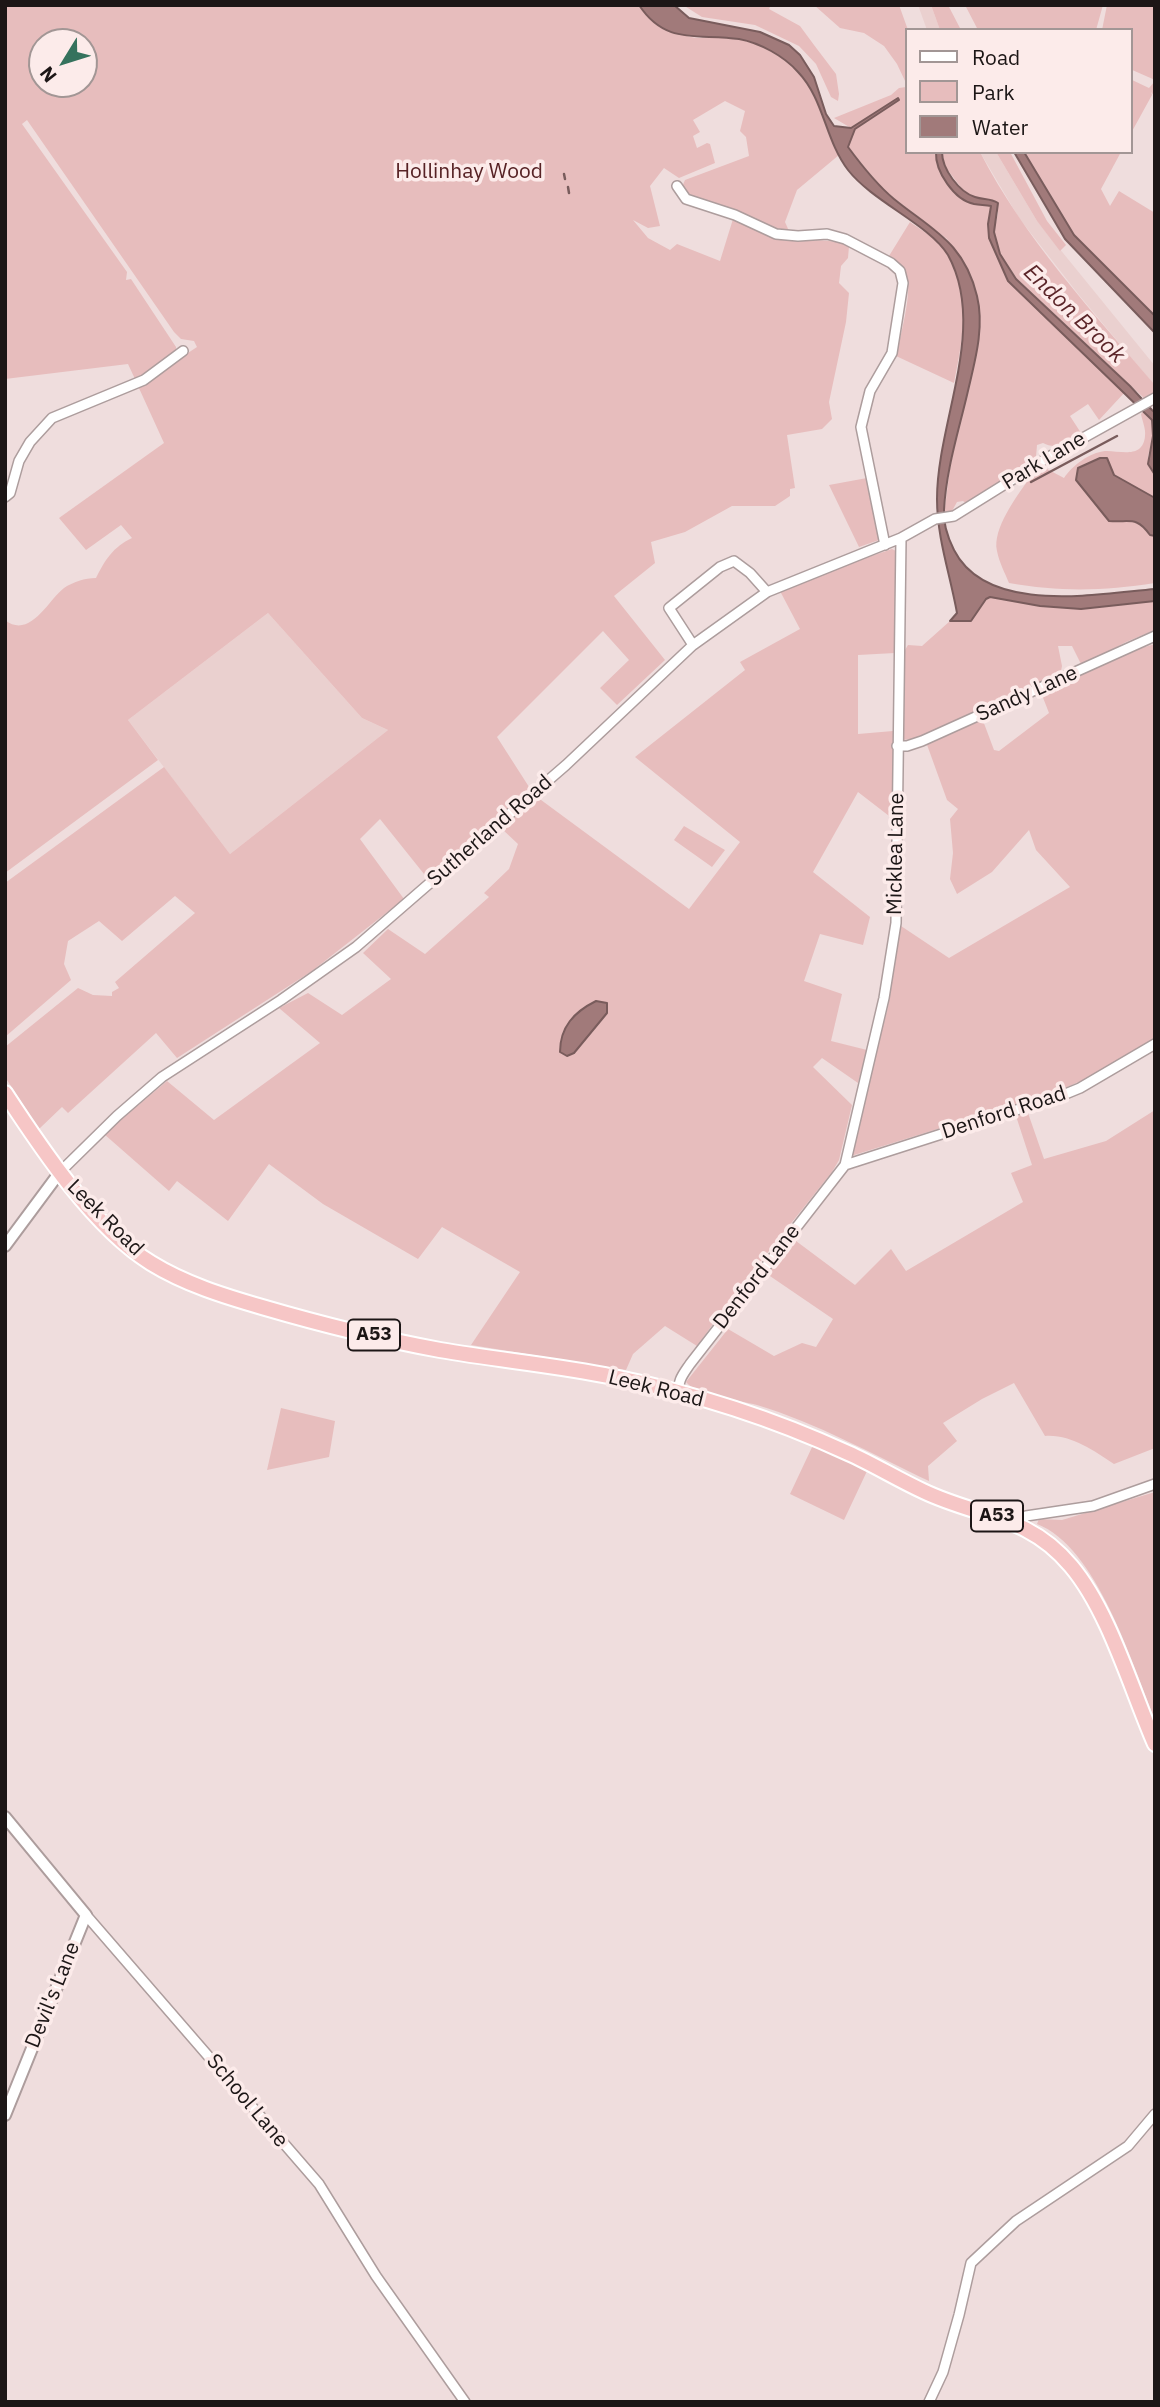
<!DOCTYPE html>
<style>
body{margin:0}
#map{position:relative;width:1160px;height:2407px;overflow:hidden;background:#efdddd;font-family:"IBM Plex Sans",sans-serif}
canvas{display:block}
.frame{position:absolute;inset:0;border:7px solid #1c1616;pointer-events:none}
.legend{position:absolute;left:905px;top:28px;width:228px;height:126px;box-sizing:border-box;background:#fcebea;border:2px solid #a29695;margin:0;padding:9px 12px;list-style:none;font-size:21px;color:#1c1616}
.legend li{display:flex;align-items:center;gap:14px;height:35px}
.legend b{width:35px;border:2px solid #a29695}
.north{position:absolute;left:28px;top:28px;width:70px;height:70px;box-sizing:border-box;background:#fcebea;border:2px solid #a29695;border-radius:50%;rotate:232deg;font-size:19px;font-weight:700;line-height:28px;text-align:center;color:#1c1616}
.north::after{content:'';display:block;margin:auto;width:24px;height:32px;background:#35725d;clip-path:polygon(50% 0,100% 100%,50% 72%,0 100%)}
</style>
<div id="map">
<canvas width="1160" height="2407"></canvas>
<div class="frame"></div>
<ul class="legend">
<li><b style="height:9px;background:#fff"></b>Road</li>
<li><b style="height:19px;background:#e7bdbd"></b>Park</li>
<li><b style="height:19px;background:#a17a7a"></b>Water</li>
</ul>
<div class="north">N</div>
</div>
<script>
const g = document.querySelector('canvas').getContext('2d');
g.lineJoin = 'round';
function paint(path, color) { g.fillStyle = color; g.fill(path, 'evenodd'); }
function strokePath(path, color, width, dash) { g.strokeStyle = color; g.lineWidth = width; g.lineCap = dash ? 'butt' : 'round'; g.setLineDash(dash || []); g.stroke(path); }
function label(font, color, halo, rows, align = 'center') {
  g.font = font + ' "IBM Plex Sans",sans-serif'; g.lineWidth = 7; g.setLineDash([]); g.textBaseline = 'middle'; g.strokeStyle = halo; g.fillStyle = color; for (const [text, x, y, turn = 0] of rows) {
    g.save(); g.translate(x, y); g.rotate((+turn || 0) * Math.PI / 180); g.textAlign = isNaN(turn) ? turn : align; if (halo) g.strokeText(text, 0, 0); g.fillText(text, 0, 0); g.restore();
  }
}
const built = new Path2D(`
 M918,5h13l9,25h-13z
 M980,152h16l41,69 118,145v20l-76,-91 -60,-77z
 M268,613l94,105 26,12 -158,124 -102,-134z`);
const green = new Path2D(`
 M5,5h634l4,6c15,9 31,23 48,26 10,2 21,0 32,1 28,0 63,16 80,39 17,24 22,53 36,78l-42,35 -12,32 4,9 -12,1 -86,-34 -9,-11 3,-7 64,-24 -3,-19 -6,-6 5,-20 -20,-10 -32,19 7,12 -7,4 4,12 10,-5 3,1 5,19 -36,15 -15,-10 -14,18 10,40 -12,2 -15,-8 15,18 22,12 7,-6 43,17 13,-42c14,6 30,17 46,20 24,4 46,-3 70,7l-1,12 -7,8 -2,17 10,10 -3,29 -17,80 3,17 -10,10 -35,6 8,53 -5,1v7l-15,10h-43l-47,26 -34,10 4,21 -41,33 51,64 -48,45 -17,-17 29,-28 -26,-29 -106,106 34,53 -103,89 -48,-60 -20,20 44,60 -92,72 -135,87 -21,-25 -88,80 -6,-6 -23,22 -34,-52v-30l73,-59 15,7 19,1v-4l7,-4 -4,-6 80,-69 -20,-17 -53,45 -23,-20 -31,20 -4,23 7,16 -66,57v-154l159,-116 66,87 158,-124 -26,-12 -94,-105 -140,107 30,40 -153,113v-253c25,20 44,-21 59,-32 9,-6 21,-10 32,-10 9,-18 17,-31 36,-40l-11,-13 -35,25 -27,-32 105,-75 -26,-57 59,-39 -3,-6 -13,-2 -7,-7 -147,-212 -5,4 105,148 -1,8 5,-1 45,68v6l-24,18 -17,8 -7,-15 -123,15zM42,42h42v42h-42z
 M683,5h88l-2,4 31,17 14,19 22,29 3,20 -1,7 -7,-4 -15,-33 -17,-18 -44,-21 -53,-8z
 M814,5h85l9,25h-2v53l-9,-19 -13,-18 -20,-13 -24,-5z
 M931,5h17l13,25h-21z
 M965,5h138l-7,25h-118z
 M1107,5h48v75l-25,-11v-39h-28z
 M1130,79l19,9 6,-7v16l-4,-5 1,3 -22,40z
 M906,87v65h30l1,14 38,38 16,2 -2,32 19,43 117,111 -26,28 -11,-16 -18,12 11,17c-13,8 -23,18 -38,10l-6,2 -1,12 -4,4 -66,42 -3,-2 -6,1 -5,9 -8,4 6,-47 30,-140 -3,-33 -11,-29 -19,-27 -66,-51 -33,-41 7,-18 43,-29v-2l-47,30 -17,-10 57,-23 8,-7z
 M942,152h38c44,86 112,159 174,232l1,10 -10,5 -128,-120 -17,-25 -6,-22 4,-19 -8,-14c-21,0 -25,-6 -37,-22 -7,-9 -11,-13 -11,-25z
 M996,152h14l37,69 19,24 -6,6 -23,-30z
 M1024,152h97l-20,37 9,17 9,-15 36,22v103l-81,-81z
 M910,222c10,7 22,14 31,23 33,39 22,93 13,138l-58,-27c4,-19 16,-61 11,-79 -2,-11 -10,-16 -18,-21z
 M1144,411l8,9 1,16 -5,20 2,13 5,6v23l-41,-23 -19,26 14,20c20,2 27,-6 41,14l5,1v47c-51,8 -95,9 -146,0 -4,-10 -10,-21 -12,-32 -5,-22 20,-55 32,-72l-3,-4 19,-7 19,10c9,-13 25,-25 41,-27 13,-1 38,9 40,-15 1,-7 -3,-16 -4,-22z
 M867,478l12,62 -20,7 -30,-62z
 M892,549l4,2 -1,102 -37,2v79l35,-3v88l-35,-27 -45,80 57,45 -7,28 -43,-11 -16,47 38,13 -11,47 36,9 -9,33 -36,-25 -9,9 39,38 -13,55 -7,12 -95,119 -40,55 -32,-20 -32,28 -7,16 -155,-25 49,-73 -78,-45 -24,32 -95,-55 -54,-40 -41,57 -51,-40 -8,10 -65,-57 63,-53 47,39 106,-77 -41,-35 29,-15 34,22 49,-36 -28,-26 25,-24 37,25 64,-57 -5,-4 25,-24 9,-25 -16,-15 35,-32 152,112 51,-67 -105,-85 110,-87 -5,-8 60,-33 -20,-38 24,-12z
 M991,597l49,9 41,3 74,-8v29l-29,12 -44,24 -10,-20h-14l4,20 -2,10 -136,61 -21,3 2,-90 3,-5 14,1 28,-25h21l15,-23z
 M1155,644v395l-72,41 -27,12 -205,64 15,-66 22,-83 13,-81 48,32 121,-71 -34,-37 -7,-20 -37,42 -35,22 -7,-15 3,-26 -3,-34 8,-10 -11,-9 -21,-58 56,-24 12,32 5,1 50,-38 -9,-23 73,-29 25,-12z
 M684,826l41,24 -13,17 -38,-27z
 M1155,1110v338l-41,16c-21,-14 -44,-30 -69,-28l-31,-53 -32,16 -39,24 14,18 -29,25 1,15c-57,-27 -112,-58 -172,-76 -18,-5 -60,-9 -71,-23l42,-53 46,27 28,-13 14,4 17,-28 -66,-45 29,-33 59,44 36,-36 15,22 117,-69 -12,-29 21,-8 -16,-49 12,-3 16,46 62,-18z
 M281,1408l54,13 -6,36 -62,13z
 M814,1443l54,26 -24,51 -54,-26z
 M1155,1492v227c-24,-57 -58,-172 -118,-195l2,-5 23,1z`);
const water = new Path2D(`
 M639,5h35l15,13 71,14 29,13 11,10 14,22 12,37 8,12 17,2 47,-30 1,2 -44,29 -7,18c14,19 28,37 46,52 38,31 70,43 83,97 8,33 -3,68 -10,99 -9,38 -21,76 -23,115 -1,14 4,28 10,40 33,65 142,44 201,39v12l-74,8 -41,-3 -50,-9 -4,2 -15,22h-21l7,-8c-7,-39 -20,-75 -20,-114 0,-78 51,-171 11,-244 -18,-30 -75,-53 -100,-85 -23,-30 -24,-71 -50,-98 -14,-16 -38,-29 -59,-33 -41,-6 -73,7 -100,-34z
 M936,152h6c0,17 17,40 33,45 9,3 15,1 23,6l-4,29 6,22 16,25 114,107 22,24 3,3v62l-7,-11 5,-28 -1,-16 -144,-139 -19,-43 -1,-14 3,-18c-6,-1 -11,-1 -17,-2 -20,-4 -39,-33 -38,-52z
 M1014,152h10l50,83 81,81v17l-90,-94z
 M1100,458h7l7,17 41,23v38l-5,-1c-14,-20 -21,-12 -41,-14l-33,-41 2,-12z
 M596,1001l11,2v10l-33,40 -7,3 -7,-4c0,-25 14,-40 36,-51z`);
const stream = new Path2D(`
 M564,174l1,5
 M568,187l1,6
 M1031,482l86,-46`);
const minor = new Path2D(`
 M677,186l9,13 49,16 41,19 22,2 29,-2 18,5 46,24 9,8 3,12 -11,70 -22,38 -9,36 24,118
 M5,497l5,-4 9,-32 11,-19 22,-24 92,-38 39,-29
 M693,645l-24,-37 51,-41 14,-6 16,12 17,19
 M897,746h10l15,-5 233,-105
 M845,1165l218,-70 17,-7 75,-44
 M60,1172l57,-56 45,-39 119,-77 75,-53 210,-182 127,-120 74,-53 134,-54 34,-19 19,-3 93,-58 108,-60
 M680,1393c-4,-11 4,-20 10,-29l155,-199 39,-167 12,-75 5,-385
 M1019,1524l7,-8 67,-10 62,-22
 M86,1915l233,269 57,92 89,126
 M929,2402l14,-30 16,-57 12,-52 45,-42 112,-75 27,-32`);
const tertiary = new Path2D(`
 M5,1246l55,-74
 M5,1817l81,98 -81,200`);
const trunk = new Path2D(`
 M5,1093c36,55 89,135 146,170 34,21 73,33 111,44 58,17 118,32 178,43 57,10 116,15 174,27 79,16 160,42 234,76 25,11 49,26 75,38 56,27 105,23 148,75 38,45 60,123 84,178`);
const shields = [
 [374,1335,52],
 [997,1516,52]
];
const shieldNames = [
 ["A53",374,1335],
 ["A53",997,1516]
];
const parkNames = [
 ["Hollinhay Wood",469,172]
];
const streetNames = [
 ["Park Lane",1044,461,-31],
 ["Sandy Lane",1027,694,-24],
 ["Sutherland Road",490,831,-41],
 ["Micklea Lane",896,854,-89],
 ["Denford Road",1004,1113,-18],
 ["Leek Road",105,1218,45],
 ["Denford Lane",757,1277,-52],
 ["Leek Road",656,1389,14],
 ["Devil's Lane",53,1995,-68],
 ["School Lane",247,2101,50]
];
const waterNames = [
 ["Endon Brook",1074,314,44]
];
paint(built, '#ead0cf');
paint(green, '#e7bdbd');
paint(water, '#a17a7a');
strokePath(water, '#795c5c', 2);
strokePath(stream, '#795c5c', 2.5);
strokePath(minor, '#ad9d9d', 12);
strokePath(tertiary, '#ad9d9d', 14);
strokePath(trunk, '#fff', 18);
strokePath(minor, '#fff', 9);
strokePath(tertiary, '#fff', 10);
strokePath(trunk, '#f6c6c6', 14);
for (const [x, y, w] of shields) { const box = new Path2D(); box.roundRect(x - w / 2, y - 15.5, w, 31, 5); g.fillStyle = '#fcebea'; g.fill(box); strokePath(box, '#1c1616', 2); }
label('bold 19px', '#1c1616', null, shieldNames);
label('21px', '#572225', '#fcebea', parkNames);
label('21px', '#1c1616', '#fcebea', streetNames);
label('italic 23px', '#5c262a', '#fcebea', waterNames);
</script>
